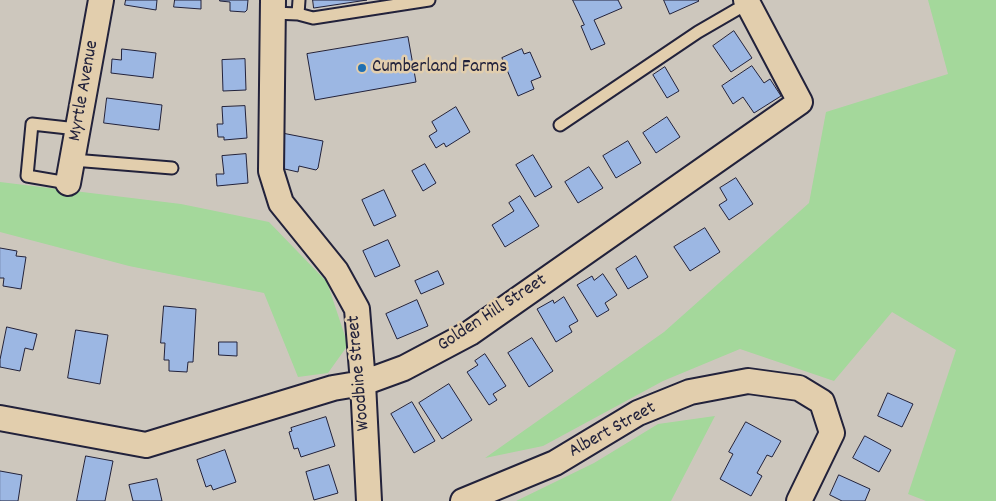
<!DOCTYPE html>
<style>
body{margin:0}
canvas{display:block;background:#cdc7bd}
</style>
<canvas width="996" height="501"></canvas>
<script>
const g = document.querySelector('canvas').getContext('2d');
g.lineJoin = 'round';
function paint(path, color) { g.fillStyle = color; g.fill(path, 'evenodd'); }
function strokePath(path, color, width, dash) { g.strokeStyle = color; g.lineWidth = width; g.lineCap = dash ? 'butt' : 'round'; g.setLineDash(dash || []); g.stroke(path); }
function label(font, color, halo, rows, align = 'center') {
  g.font = font + ' Dekko,sans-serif'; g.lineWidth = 5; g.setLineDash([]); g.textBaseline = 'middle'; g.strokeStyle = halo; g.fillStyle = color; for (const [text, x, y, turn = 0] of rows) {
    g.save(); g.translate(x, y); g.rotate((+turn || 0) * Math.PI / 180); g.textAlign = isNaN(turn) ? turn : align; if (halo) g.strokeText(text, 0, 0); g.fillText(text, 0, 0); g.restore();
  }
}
const green = new Path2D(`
 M928,0h68v501h-70l-18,-7 48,-144 -64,-38 -58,69 -94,-32 -77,32 -120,65 -58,12 179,-126 145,-129 17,-91 122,-38z
 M0,182l181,22 88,18 58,60 21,63 -20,28 -30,4 -34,-84 -135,-27 -129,-34z
 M715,416l-44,85h-155l78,-38 64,-39z`);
const building = new Path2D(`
 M126,0h31l-1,10 -31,-5z
 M175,0h26v9l-27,-2z
 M220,0h28l-1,10 -2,2 -15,-1v-9l-10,-1z
 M313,0h54l-53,8z
 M573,0h45l4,8 -28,12 11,24 -14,6 -10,-24 3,-1z
 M664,0h34l1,1 -29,13z
 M734,31l18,27 -21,14 -18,-26z
 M408,37l8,45 -101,18 -8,-46z
 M122,49l34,4 -3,25 -42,-5 1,-14 9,1z
 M522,49l2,5 6,-2 11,25 -10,4 3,8 -16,7 -16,-38z
 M245,59l1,31 -23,1 -1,-31z
 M752,66l12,17 6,-4 11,17 -27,17 -11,-16 -10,7 -11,-18z
 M665,67l14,24 -12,7 -14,-23z
 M107,98l55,7 -3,25 -55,-7z
 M245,106l2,32 -23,2v-3h-6l-1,-13h6l-1,-17z
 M456,107l14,25 -24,15 -2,-4 -8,5 -7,-12 8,-5 -5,-9z
 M667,117l13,20 -24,16 -13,-20z
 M282,133l41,8 -5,27 -2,2 -17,-4 -1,6 -22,-5z
 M628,141l13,22 -25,15 -13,-22z
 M246,154l2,29 -31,3 -1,-12h8l-2,-18z
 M533,155l19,32 -17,10 -19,-32z
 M425,164l11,19 -13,8 -11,-20z
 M589,167l14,21 -25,15 -13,-21z
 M736,178l17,26 -24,16 -10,-15 8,-5 -7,-12z
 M384,190l12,26 -22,10 -12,-26z
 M520,196l19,30 -34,21 -13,-22 22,-14 -5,-8z
 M705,228l15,24 -30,19 -16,-24z
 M388,240l12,26 -25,11 -12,-26z
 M0,248l17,3 -1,5 10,1 -5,32 -18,-3 1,-8h-4z
 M636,256l12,21 -20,12 -12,-20z
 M438,271l6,13 -23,10 -6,-13z
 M603,274l14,21 -12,8 4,7 -12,7 -20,-32 15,-9 2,4z
 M564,297l14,24 -9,5 3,6 -16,10 -19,-33 16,-9 1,3z
 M417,300l11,26 -31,13 -11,-25z
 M164,306l32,3 -3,53h-5l-1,10 -18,-1v-11h-5l1,-17h-4z
 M7,327l30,7 -4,16 -8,-2 -5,23 -20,-4v-7z
 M76,330l32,5 -8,49 -32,-6z
 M532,338l21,33 -24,16 -21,-34z
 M219,342h18v14l-18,-1z
 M485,354l21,32 -13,8 4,6 -8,5 -22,-33 11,-7 -3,-4z
 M449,384l23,36 -30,19 -23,-36z
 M888,393l25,11 -11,23 -24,-11z
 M412,402l23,39 -21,12 -23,-39z
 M326,417l9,29 -34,11 -3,-9 -4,1 -5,-17 3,-1 -1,-3z
 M746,422l35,19 -9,16 -5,-2 -10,18 5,3 -11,20 -31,-17 13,-25 -4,-2z
 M865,436l26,14 -12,22 -26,-14z
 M225,450l11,32 -23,8 -2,-5 -5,2 -9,-27z
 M86,456l27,5 -8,40h-28z
 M329,465l9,28 -24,7 -8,-28z
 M0,471l22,4 -4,26h-18z
 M839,475l31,14 -5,12h-23l-12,-6z
 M157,479l5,22h-29l-4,-16z`);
const lane = new Path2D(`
 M273,13l25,1 1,-14
 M298,14l15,4 116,-18
 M560,125l138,-93 50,-29
 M73,160l99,8
 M68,183l-41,-7 5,-52 45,5`);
const street = new Path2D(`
 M273,0l-2,171 10,32 55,68 21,38 6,74 6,118
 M68,183l33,-183
 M0,418l146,27 187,-57 30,-5 41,-15 66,-35 330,-231 -54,-102
 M463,501l92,-38 83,-50 52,-21 58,-11 51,7 23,14 10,31 -33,68`);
const markers = [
 [362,68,5,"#1f6fb2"]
];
const poiNames = [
 ["Cumberland Farms",372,68]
];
const streetNames = [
 ["Myrtle Avenue",85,91,-80],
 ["Golden Hill Street",493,314,-33],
 ["Woodbine Street",360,373,-95],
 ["Albert Street",613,431,-29]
];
paint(green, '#a4d89b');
paint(building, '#9cb7e3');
strokePath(building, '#22223b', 1);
strokePath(lane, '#22223b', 15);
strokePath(street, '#22223b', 28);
strokePath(lane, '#e2cead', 11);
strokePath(street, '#e2cead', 24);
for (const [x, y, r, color] of markers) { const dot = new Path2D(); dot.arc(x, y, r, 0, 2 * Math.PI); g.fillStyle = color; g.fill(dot); strokePath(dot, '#e2cead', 2); }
label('19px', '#22223b', '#e2cead', poiNames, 'left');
label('19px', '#22223b', '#e2cead', streetNames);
</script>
